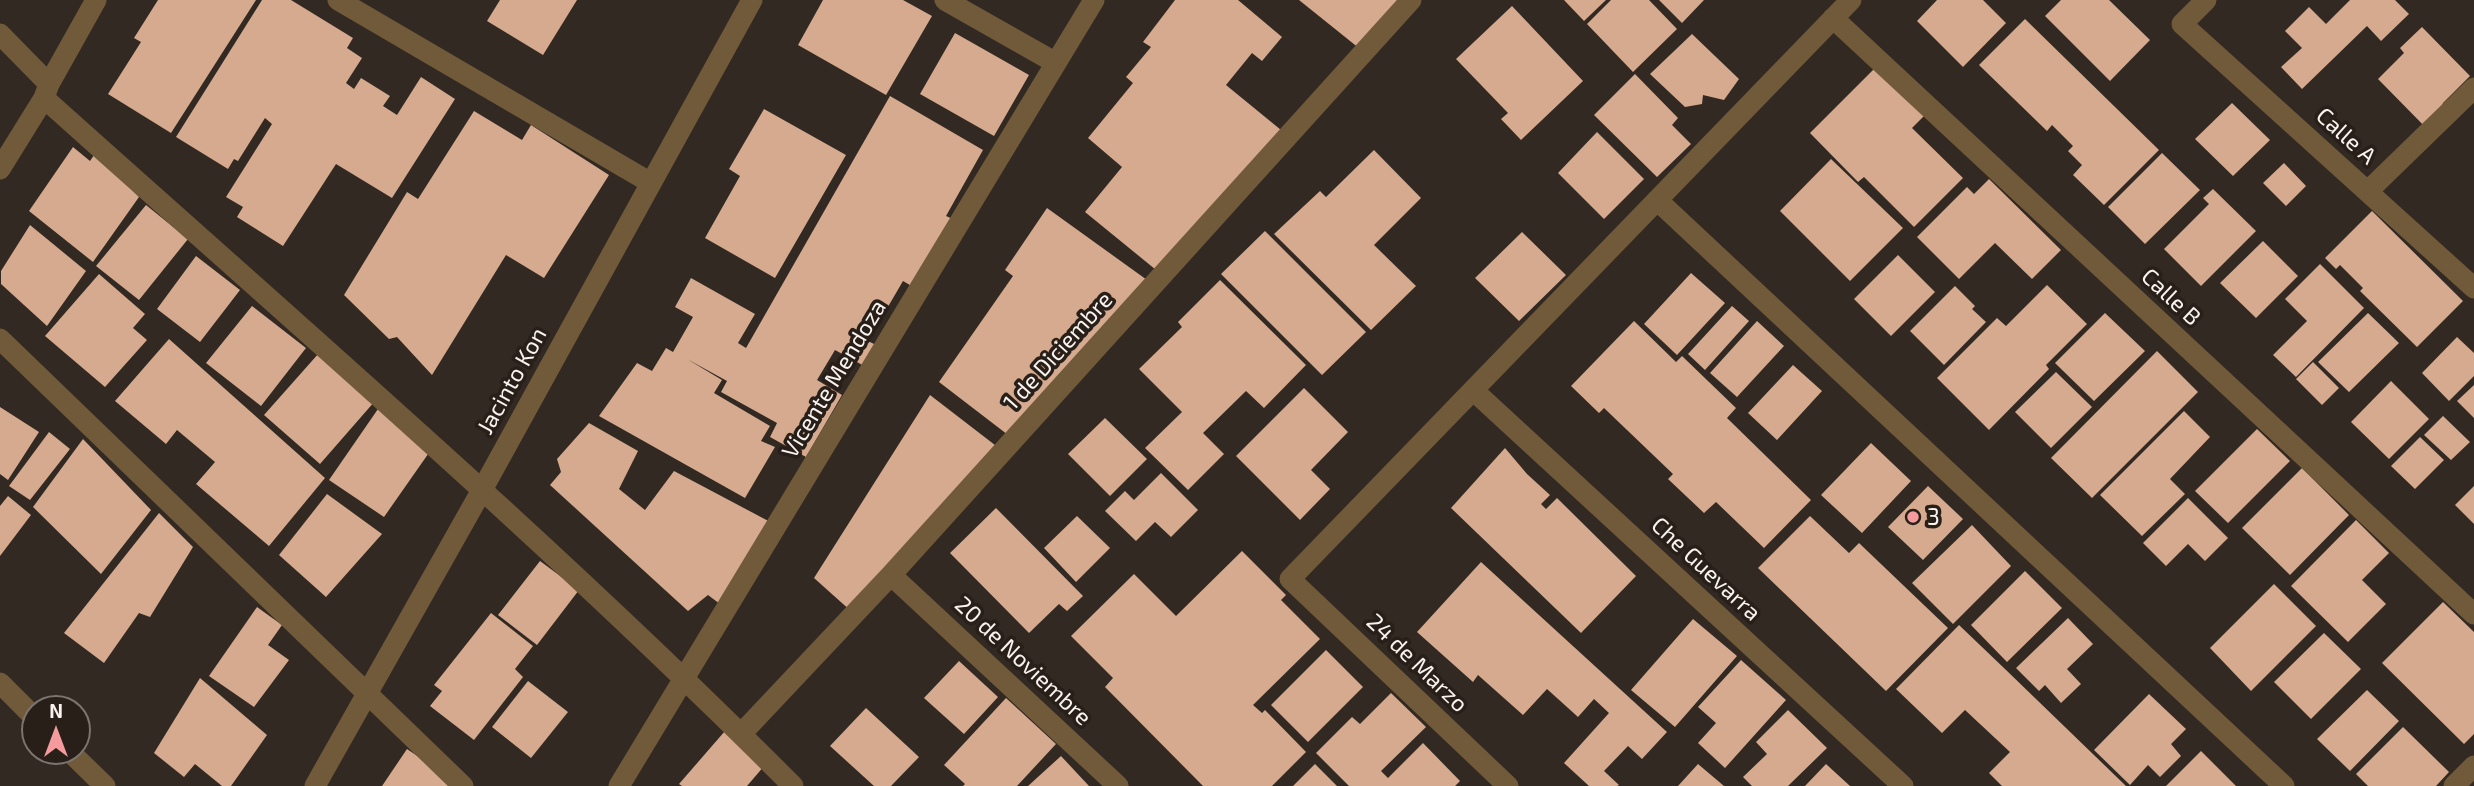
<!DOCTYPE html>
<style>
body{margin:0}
#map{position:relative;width:2474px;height:786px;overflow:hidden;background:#322923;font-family:"Exo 2",sans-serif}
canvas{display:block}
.north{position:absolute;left:21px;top:695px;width:70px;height:70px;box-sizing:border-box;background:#281f19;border:2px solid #7c746f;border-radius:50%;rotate:0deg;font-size:19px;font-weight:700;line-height:28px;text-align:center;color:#f9f3ef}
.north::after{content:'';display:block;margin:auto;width:24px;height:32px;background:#f59b9d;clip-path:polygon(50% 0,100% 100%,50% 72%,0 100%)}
</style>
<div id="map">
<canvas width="2474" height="786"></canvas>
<div class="north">N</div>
</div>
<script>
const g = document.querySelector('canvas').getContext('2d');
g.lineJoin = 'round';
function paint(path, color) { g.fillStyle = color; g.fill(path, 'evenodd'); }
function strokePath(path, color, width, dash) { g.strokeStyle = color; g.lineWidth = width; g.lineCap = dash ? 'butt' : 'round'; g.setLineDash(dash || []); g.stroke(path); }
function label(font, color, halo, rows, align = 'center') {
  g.font = font + ' "Exo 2",sans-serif'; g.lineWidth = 7; g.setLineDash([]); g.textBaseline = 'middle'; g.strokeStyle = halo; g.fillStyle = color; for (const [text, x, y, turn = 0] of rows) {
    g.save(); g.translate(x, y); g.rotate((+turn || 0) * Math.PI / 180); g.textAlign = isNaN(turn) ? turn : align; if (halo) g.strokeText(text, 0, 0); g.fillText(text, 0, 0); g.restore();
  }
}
const building = new Path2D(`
 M158,0h98l-85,133 -63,-39 33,-52 -7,-4z
 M262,0h29l62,38 -6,10 15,10 -16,25 8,6 7,-11 29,18 -7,10 14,9 24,-38 34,22 -63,99 -56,-34 -53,82 -46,-29 6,-10 -17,-10 46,-73 -7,-6 -27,43 -4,-2 -6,10 -52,-32z
 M500,0h77l-34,55 -56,-34z
 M823,0h80l29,16 -46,79 -88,-50z
 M1175,0h63l44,37 -20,24 -10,-8 -26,32 55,45 -120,144 -76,-62 37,-45 -34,-29 45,-55 -7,-6 25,-30 -8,-5z
 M1299,0h109l-43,53z
 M1564,0h42l-22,21z
 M1611,0h38l28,29 -44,43 -46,-48z
 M1659,0h45l-22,23z
 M1937,0h46l23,23 -43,44 -46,-46z
 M2061,0h48l41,40 -40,41 -65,-65z
 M2350,0h45l14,14 -28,27 -14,-15 -65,63 -21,-22 21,-19 -17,-17 24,-24 17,17z
 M1512,6l71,75 -62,59 -20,-21 7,-6 -52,-54z
 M2025,19l134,131 -55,55 -31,-30 9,-10 -14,-14 5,-5 -21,-21 -5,6 -68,-66z
 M2422,27l48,49 -27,27 -9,33 -56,-57 26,-26 -4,-5z
 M955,33l74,42 -35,61 -74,-42z
 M1692,34l47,45 -15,21 -21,-5 -1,9 -17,3 -35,-33z
 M1879,64l49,48 -16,16 51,50 -49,49 -50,-50 -6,5 -48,-49z
 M1635,74l43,44 -6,7 19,19 -34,33 -63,-62z
 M890,96l93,54 -37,66 9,4 -40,68 -12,-7 -35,60 10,5 -12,21 -31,-17 -18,30 25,15 -36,62 -36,-20 7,-14 -56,-31 6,-11 -40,-22 35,21 -8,13 56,33 -9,15 14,6 -30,51 -146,-82 38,-53 15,8 14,-23 7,4 20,-35 -18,-10 16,-29 64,36 -17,29 8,5z
 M2232,103l38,37 -37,36 -38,-37z
 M764,109l82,46 -71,123 -70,-40 35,-62 -11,-7z
 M474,111l48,29 9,-15 78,50 -65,103 -38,-23 -74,120 -35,-38 -8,2 -45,-44 63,-103 11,7z
 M1597,132l47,47 -40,40 -46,-46z
 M73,147l17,14 6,-9 43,45 -46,65 -64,-51z
 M1374,150l47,48 -47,47 42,41 -45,44 -97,-96 46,-43 6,6z
 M2162,153l38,37 -55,54 -37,-37z
 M1831,159l72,69 -53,53 -70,-70z
 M2284,163l22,23 -20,20 -23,-23z
 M1989,179l72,71 -29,29 -37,-36 -36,36 -42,-42 50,-50 7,7z
 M2213,189l43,42 -55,55 -37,-37 45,-45 -6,-6z
 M146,205l42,34 -49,61 -43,-34z
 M1047,208l107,77 -142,153 -73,-56 74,-106 -8,-6z
 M2372,211l91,90 -46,46 -57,-56 3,-3 -23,-23 -4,4 -11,-11z
 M30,225l56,46 -39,55 -46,-42v-13z
 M1265,231l101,101 -44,43 -101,-101z
 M1522,232l44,43 -47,46 -44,-43z
 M2263,241l35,35 -42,42 -36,-35z
 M1898,255l37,37 -44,44 -37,-37z
 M196,256l44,34 -40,52 -43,-33z
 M2320,264l44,44 -68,69 -23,-22 34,-34 -22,-22z
 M1691,273l34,30 -48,52 -33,-31z
 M99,274l46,40 -12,14 14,12 -42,47 -60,-51z
 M1220,280l86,85 -42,43 -18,-17 -43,42 21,21 -36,36 -43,-42 37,-36 -43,-43 43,-42 -4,-5z
 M2047,285l40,39 -41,41 3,4 -60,61 -52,-52 60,-60 9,8z
 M1955,286l20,20 -3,3 14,13 -42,43 -34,-34z
 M252,306l54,42 -45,58 -55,-43z
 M1732,306l17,15 -44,49 -17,-16z
 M2105,313l40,38 -51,50 -39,-38z
 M2368,313l31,30 -50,49 -31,-30z
 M1634,321l42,41 6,-6 54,52 -9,10 84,82 -47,48 -48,-46 -12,11 -36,-34 5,-5 -69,-66 -5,5 -28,-27z
 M1757,321l27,25 -47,51 -27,-24z
 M2457,337l17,16v23l-25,25 -27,-28z
 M169,339l156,139 -56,68 -73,-62 19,-22 -38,-32 -11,14 -51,-43z
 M2157,351l41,41 -106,106 -41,-40z
 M319,353l56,48 -55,63 -56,-49z
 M2313,362l26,26 -17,17 -26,-26z
 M1793,365l29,26 -45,49 -29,-27z
 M2056,372l36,35 -41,41 -36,-36z
 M2391,381l38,38 -40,40 -38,-37z
 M2474,385v33l-17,-17z
 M1304,388l44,44 -37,38 19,19 -30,31 -64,-64z
 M930,395l74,57 -152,160 -38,-34z
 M0,407l39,25 -31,48 -8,-6z
 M378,409l55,38 -49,70 -55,-37z
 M2184,411l26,26 -40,42 15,15 -43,42 -42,-41z
 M2443,416l27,26 -19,18 -27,-25z
 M1105,418l42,41 -37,37 -42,-42z
 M589,423l49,28 -19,38 26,21 29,-39 100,53 -50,83 -16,-12 -20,16 -138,-126 11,-13 -4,-13z
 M2257,429l33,32 -62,62 -33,-32z
 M49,432l21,17 -40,51 -21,-14z
 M2420,437l24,23 -29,29 -24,-23z
 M83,439l68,71 -50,64 -68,-67z
 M1871,443l40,38 -49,52 -41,-38z
 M1505,448l22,26 23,21 -9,9 5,5 11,-11 79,78 -55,57 -130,-125z
 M2302,468l47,47 -59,60 -48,-47z
 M1161,473l37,37 -27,27 -16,-15 -19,19 -31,-30 20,-20 9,9z
 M1928,486l35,33 -40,41 -35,-33z
 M2474,486v38l-19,-19z
 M327,494l55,40 -56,63 -47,-42z
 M8,496l23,19 -31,41v-50z
 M2188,498l40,40 -23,23 -17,-17 -22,22 -23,-23z
 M996,508l87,88 -16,15 -8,-7 -30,29 -79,-80z
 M159,513l34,34 -43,70 -11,-4 -35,50 -40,-30z
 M1077,516l33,32 -34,34 -32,-34z
 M1810,516l39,37 10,-10 89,85 -62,63 -128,-123z
 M2356,520l33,33 -27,27 24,24 -38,38 -57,-56z
 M1972,525l39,41 -58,58 -41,-41z
 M1242,551l44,44 -5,5 39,39 -67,66 9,8 3,-3 41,42 -34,34h-69l-98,-99 8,-9 -42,-42 63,-62 42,42z
 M540,561l39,29 -42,55 -39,-30z
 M1481,562l186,170 -25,27 -14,-13 -24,25 15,14 -2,1h-28l-25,-23 45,-50 -15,-14 -16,18 -31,-28 -24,26 -45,-40 -5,7 -56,-50z
 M2025,571l37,37 -55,54 -36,-37z
 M2274,584l42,42 -65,65 -41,-43z
 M2443,602l31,30v102l-10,10 -82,-81z
 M257,607l25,18 -14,20 21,15 -35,47 -45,-31z
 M491,613l42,33 -18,23 8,8 -49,63 -44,-34 12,-15 -8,-6z
 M2068,618l25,26 -26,25 14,15 -20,19 -16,-18 -6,6 -23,-23z
 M1693,619l44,37 -62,71 -44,-37z
 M1959,625l46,44 121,117h-124l-13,-13 21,-21 -45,-42 -23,23 -46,-44z
 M2324,633l37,36 -50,50 -37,-37z
 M1326,650l37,37 -55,55 -37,-37z
 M1741,660l45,40 -61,68 -27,-25 18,-20 -18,-16z
 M959,661l39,36 -34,37 -40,-36z
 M200,678l67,57 -36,51h-9l-27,-22 -11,13 -30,-24z
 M528,681l40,31 -37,46 -39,-31z
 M2367,690l32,31 -49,50 -33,-32z
 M1391,693l35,34 -45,44 7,7 35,-35 37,38 -5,5h-106l-33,-33 36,-36 8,7z
 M2149,694l37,35 -15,15 10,12 -21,21 -12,-12 -18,20 -36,-35z
 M1006,698l50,46 -39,42h-54l2,-2 -21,-19z
 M866,708l53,49 -28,29h-17l-44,-40z
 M1788,710l39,38 -39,38h-36l-9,-9 24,-23 -11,-12z
 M2403,727l46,45 -13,14h-68l-12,-12z
 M725,731l40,34 -18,21h-65l-3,-2z
 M407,749l55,37h-80z
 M2201,751l35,35h-70z
 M1061,756l28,30h-61z
 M1315,764l22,22h-44z
 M1698,764l26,22h-46z
 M1826,764l24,22h-45z`);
const minor = new Path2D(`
 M338,0l313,183
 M945,0l111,63
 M2206,0l-24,24 292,264
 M1833,18l641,596
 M0,34l49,50
 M44,98c252,226 510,448 749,688
 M0,169l44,-71 5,-14 47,-84
 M2368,191l106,-103
 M1657,200l627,586
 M0,339l463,447
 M1474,391l429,395
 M891,575l227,211
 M0,683l35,35
 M741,734l150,-159 520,-575
 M69,751l36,35
 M315,786l167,-296 270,-490
 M619,786l475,-786
 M1508,786l-218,-207 561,-579
 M2454,786l20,-20`);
const markers = [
 [1913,517,7,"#f59b9d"]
];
const streetNames = [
 ["Calle A",2346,136,42],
 ["Calle B",2171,297,43],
 ["1 de Diciembre",1058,351,-48],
 ["Vicente Mendoza",834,379,-59],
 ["Jacinto Kon",512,381,-61],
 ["Che Guevarra",1706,569,43],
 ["20 de Noviembre",1023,661,43],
 ["24 de Marzo",1417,663,44]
];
const poiNames = [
 ["3",1927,517]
];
paint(building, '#d6aa8f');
strokePath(minor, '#715a3a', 21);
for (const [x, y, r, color] of markers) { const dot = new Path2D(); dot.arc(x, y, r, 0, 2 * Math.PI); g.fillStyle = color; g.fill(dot); strokePath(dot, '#281f19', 2.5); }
label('23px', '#f9f3ef', '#281f19', streetNames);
label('23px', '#f9f3ef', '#281f19', poiNames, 'left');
</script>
